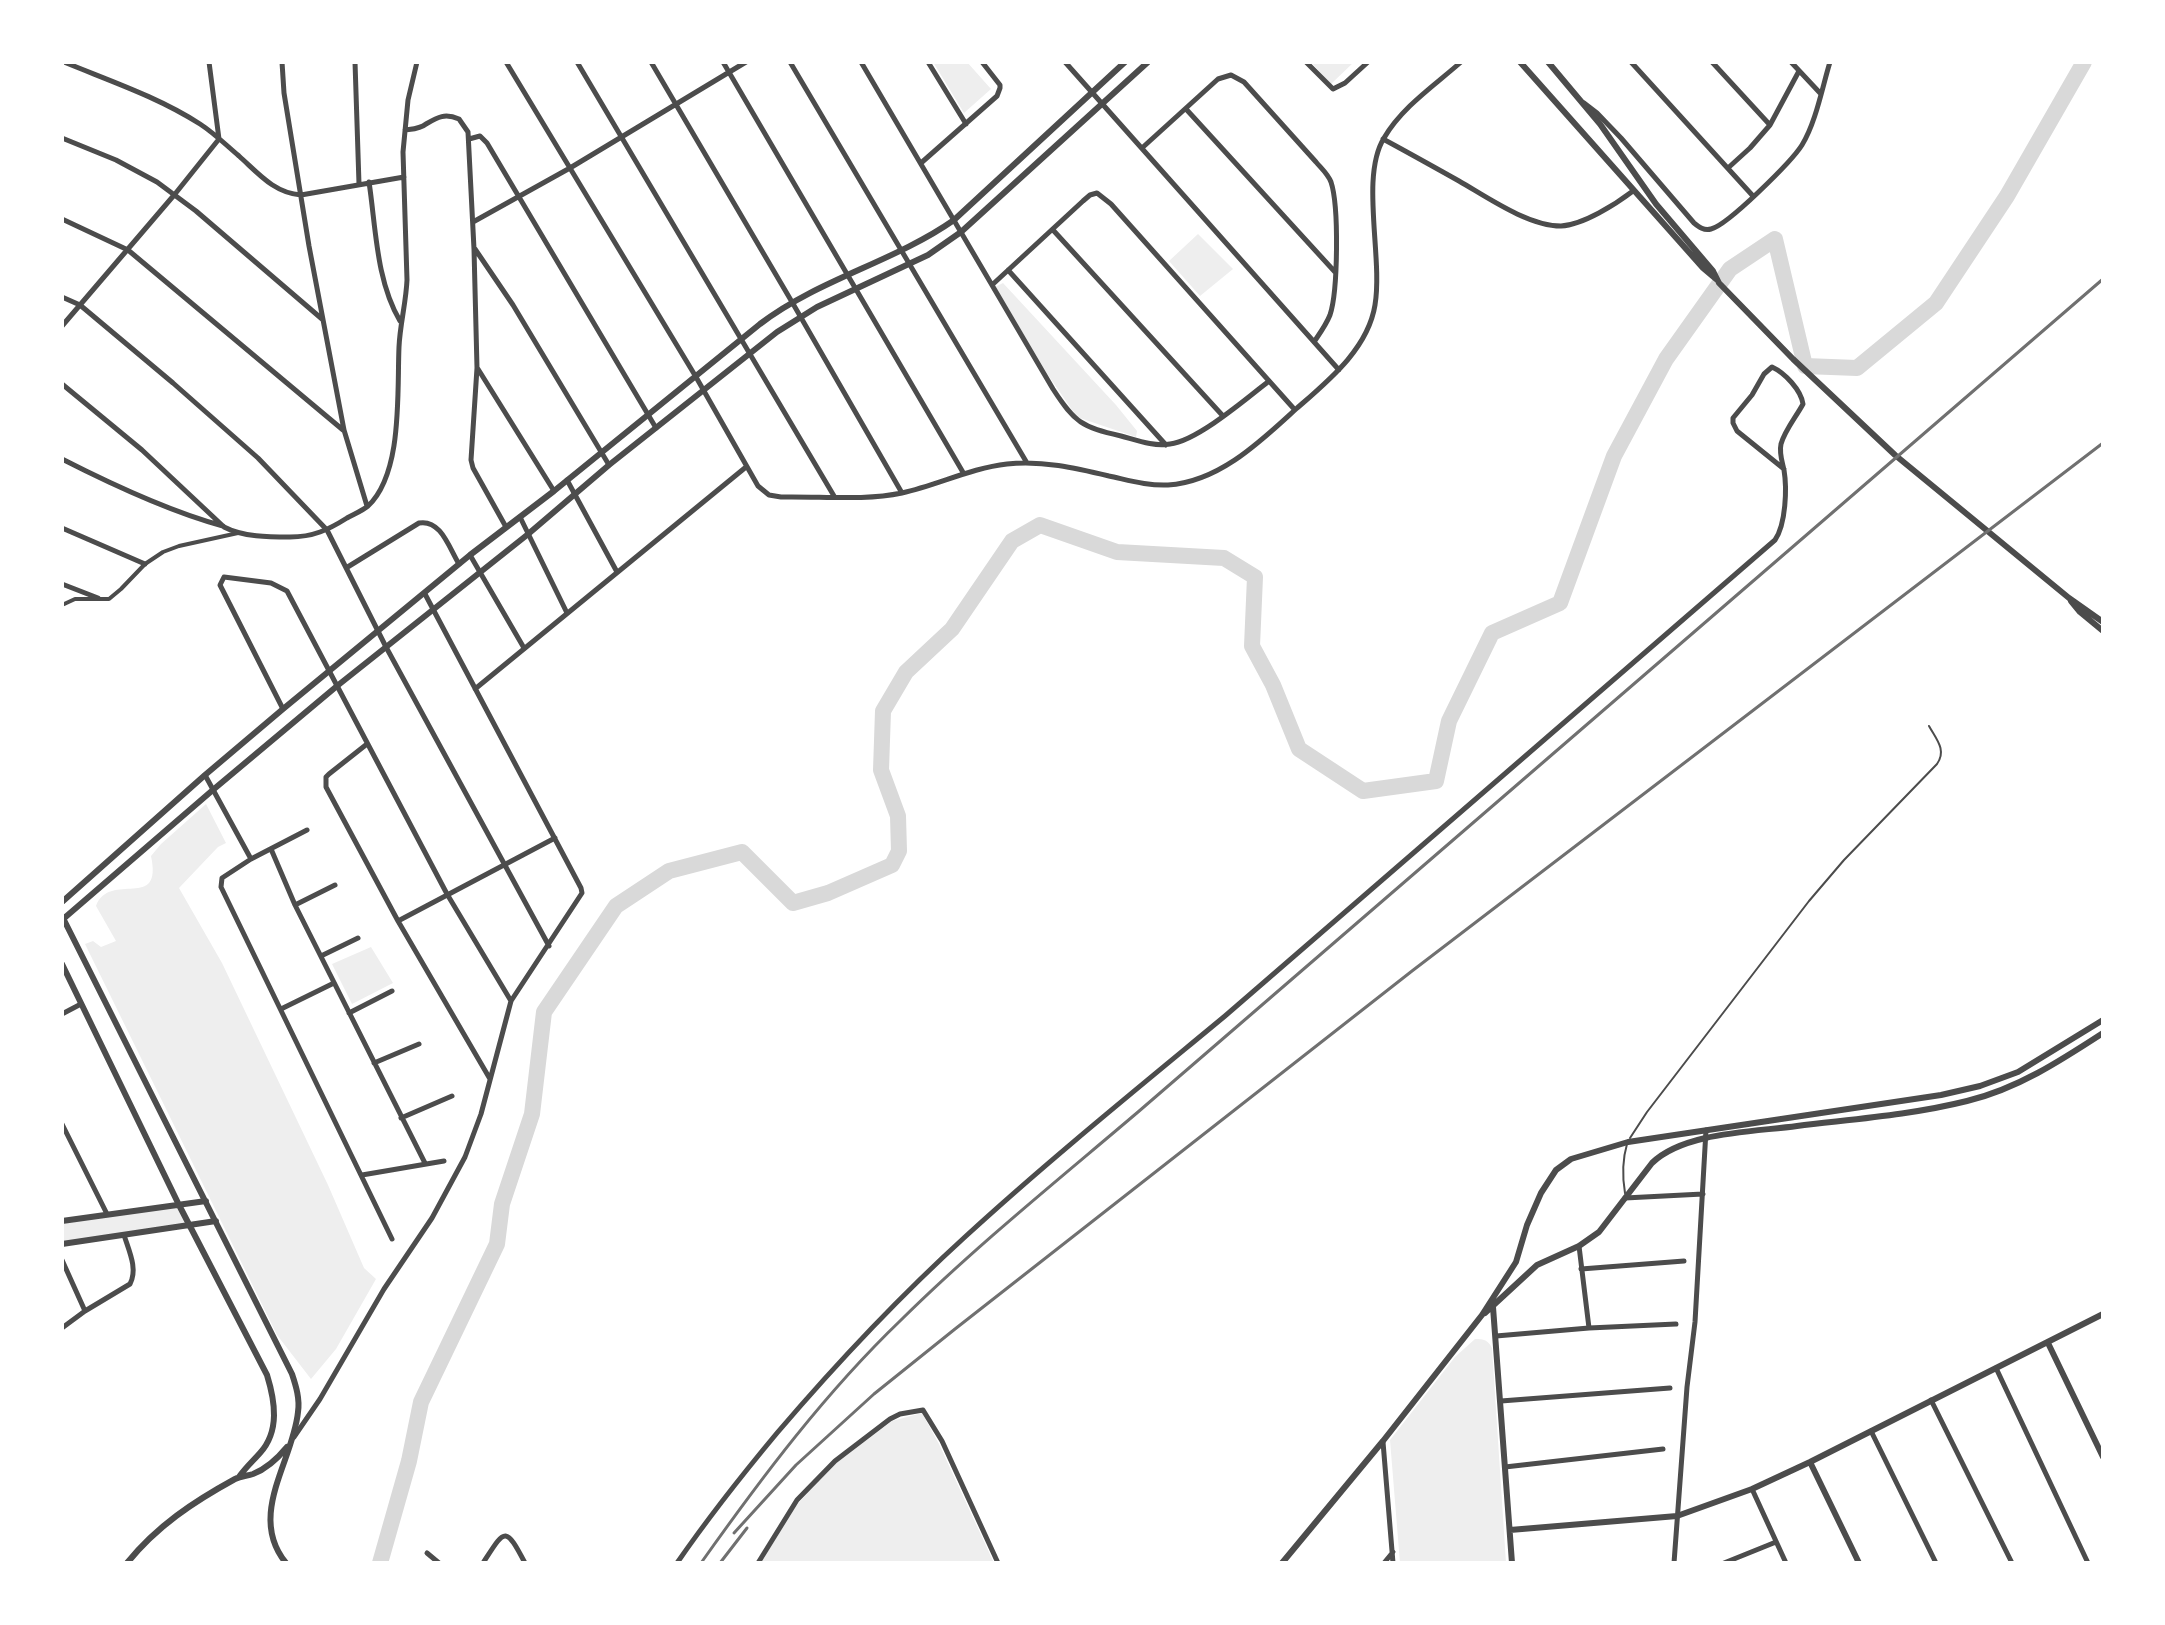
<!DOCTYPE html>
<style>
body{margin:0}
#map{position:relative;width:2165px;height:1625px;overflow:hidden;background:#fff;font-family:"Asap Condensed",sans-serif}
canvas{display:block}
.frame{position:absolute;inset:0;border:64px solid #fff;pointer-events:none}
</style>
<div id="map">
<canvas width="2165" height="1625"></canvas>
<div class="frame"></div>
</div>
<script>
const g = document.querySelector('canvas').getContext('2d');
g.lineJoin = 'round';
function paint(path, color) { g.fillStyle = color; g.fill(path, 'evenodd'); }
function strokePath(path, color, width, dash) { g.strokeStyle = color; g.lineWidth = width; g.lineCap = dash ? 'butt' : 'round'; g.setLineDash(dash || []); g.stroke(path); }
const green = new Path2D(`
 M933,62h34l24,27 -27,24z
 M1311,62h43l-23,22z
 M1198,234l35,35 -33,27 -31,-35z
 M1003,283l113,122 21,26 -1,6 -59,-20 -29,-42 -53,-88z
 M206,804l20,39 -8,4 -39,41 43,75 106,222 36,83 12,11 -40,70 -25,30 -34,-44 -192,-391 8,-3 8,6 15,-6 -20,-35c14,-36 67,6 55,-50l10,-12z
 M371,947l22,36 -41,21 -20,-40z
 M178,1207l10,18 -126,18v-21z
 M1475,1339c9,0 13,1 17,9l14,215h-106l-10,-123 65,-83z
 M922,1413l17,31 55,119h-233l35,-57 34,-38 62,-47z`);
const river = new Path2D(`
 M380,1563l29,-102 12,-59 76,-158 5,-40 30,-90 12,-102 72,-106 53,-35 73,-19 51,51 35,-10 64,-28 7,-14 -1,-35 -17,-46 2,-59 23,-39 46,-43 60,-88 28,-16 77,27 107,6 31,19 -3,69 21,39 26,64 64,42 73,-10 13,-60 43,-88 68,-30 54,-147 52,-97 64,-90 45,-30 30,127 52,2 79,-65 71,-107 77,-134`);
const service = new Path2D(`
 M1630,1138l17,-26 162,-211 35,-41 93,-96c10,-14 -1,-25 -8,-38
 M1625,1193c-3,-18 -3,-32 2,-49`);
const pedestrian = new Path2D(`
 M62,605l13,-6h34l12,-10 24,-25 18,-12 16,-6 59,-13`);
const minor = new Path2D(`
 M64,62c46,19 94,35 136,62 14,9 26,21 39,32 19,17 35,37 62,39l103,-18
 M282,62l2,31 25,153 35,184 23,76
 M355,62l4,122
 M506,62l190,315 62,109 11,9 12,2c40,-1 82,4 121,-4 36,-8 69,-25 105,-29 34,-4 69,4 102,12 19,4 39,10 59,9 51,-3 93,-44 128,-76 32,-28 72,-60 79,-104 8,-48 -15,-128 9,-167 18,-31 51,-53 77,-76
 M577,62l257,434
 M651,62l141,240 110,191
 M723,62l241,412
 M790,62l237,401
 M861,62l192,327c22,34 29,38 68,47 15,4 33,11 49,8 27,-3 76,-45 99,-63
 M928,62l38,62
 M1065,62l274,308
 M1306,62l27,27 12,-6 23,-21
 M1631,62l122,134
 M1712,62l58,63
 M1791,62l29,31
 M1584,103l13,10 24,25 73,85c5,4 10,8 17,6 17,-4 81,-68 91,-84 14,-23 20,-57 28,-83
 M1186,109l149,163
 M405,130c7,-1 15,-1 21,-6 12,-7 19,-11 33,-5l9,13 6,117 3,119 -6,92 2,8 33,59
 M62,138l54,22 41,22 39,29 126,108
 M469,139l11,-3 7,7 169,285
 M1383,139c26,14 51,28 76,42 28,16 69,45 102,45 22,-1 55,-22 72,-35
 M1142,148l76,-69 13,-4 13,7 72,80c5,6 12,12 15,20 8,24 7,109 -1,133 -4,10 -10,18 -16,27
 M921,163l76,-67 3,-8v-3l-18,-23
 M1728,168l22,-20 20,-23 29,-54
 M369,182c7,46 7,98 31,139
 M62,219l66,31 215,180
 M473,222l97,-54 176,-106
 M1053,230l170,186
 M475,249l38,56 96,160
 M1008,270l158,175
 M992,285l91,-84 7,-6 7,-2 14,11 184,206
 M62,297l18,8 93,78 85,75 69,72 59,117 163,299
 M62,326l113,-132 44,-55 -10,-77
 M478,369l76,122
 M62,384l80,66 82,77c19,10 45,10 66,10 23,0 38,-7 57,-19 7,-4 15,-7 21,-12 35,-33 29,-114 31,-159 1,-23 7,-44 8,-67l-4,-128 5,-52 9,-38
 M62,459c49,25 109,53 161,67
 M567,480l50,92
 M520,517l47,96
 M62,528l83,36
 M470,555l54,93
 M346,568l73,-45c22,-4 30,25 40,41
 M62,584l36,14
 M475,689l271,-222
 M283,709l-63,-124 4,-8 47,6 16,8 160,303 64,107
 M367,744l-38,30 -3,3v10l72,134 92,158
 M205,775l46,84
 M307,830l-56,29 -29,19 -1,9 171,352
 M271,849l24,56 130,258
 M295,905l40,-20
 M398,921l157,-83
 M321,956l37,-18
 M281,1009l53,-26
 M349,1013l43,-22
 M62,1014l19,-10
 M374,1063l45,-19
 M401,1118l51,-22
 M62,1124l45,90
 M362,1175l82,-14
 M1625,1198l78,-4
 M1579,1246l10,82
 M62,1260l23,51
 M1581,1269l103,-8
 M62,1328l23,-17 45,-27c8,-15 -1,-33 -6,-49
 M1496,1336l93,-8 87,-4
 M1996,1368l92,195
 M1931,1400l81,163
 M1501,1401l169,-13
 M1871,1431l65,132
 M294,1437l26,-38 64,-110 48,-71 33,-61 16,-43 30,-113 71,-108 -1,-5 -156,-294
 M1383,1442l10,121
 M1505,1467l158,-18
 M1752,1489l34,74
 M427,1553l12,10
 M483,1563c22,-34 22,-38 42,0
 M677,1563c31,-45 65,-88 100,-130 59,-69 122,-136 189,-197 83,-76 172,-148 259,-220l550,-476c11,-16 12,-52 9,-70 -2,-9 -5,-17 -3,-26 4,-14 15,-27 22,-40 -2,-14 -18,-31 -31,-37l-8,7 -12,21 -19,23v5l4,8 47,38
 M758,1563l39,-63 38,-39 55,-42 10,-5 23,-4 19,31 56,122
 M1384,1563l9,-11
 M1674,1563l13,-176 8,-65 11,-192
 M1724,1563l52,-21`);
const tertiary = new Path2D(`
 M1520,62l183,206 13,11
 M1548,62l52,62 56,80 57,67 6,12 74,76 102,96 174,143 34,24
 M2071,601l9,11 23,19
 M62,902l143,-127 78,-66 187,-154 84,-64 206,-167c59,-45 134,-62 194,-104l171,-158
 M62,916l230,458c4,12 8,25 6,38 -5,50 -51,103 -12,151
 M62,920l152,-131 123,-103 190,-151 82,-70 168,-133 40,-25 111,-52 33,-23 187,-170
 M62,964l117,241 88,170c8,26 13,56 -7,78 -7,8 -15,15 -21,24
 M62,1221l144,-20
 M62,1244l154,-23
 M1493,1307l19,256
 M1485,1313l52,-48 42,-19 20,-14 53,-69c32,-31 101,-31 145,-37 57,-7 114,-11 170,-25 50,-12 93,-40 136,-68
 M2048,1343l55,114
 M1810,1462l49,101
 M1510,1530l167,-14 75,-27 58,-27 293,-148
 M127,1563c30,-37 66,-61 108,-84 6,-3 12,-3 18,-5 13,-5 25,-16 34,-27
 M1282,1563l101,-122 99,-126 34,-53 11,-37 14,-32 15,-23 15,-11 57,-17 313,-47 39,-9 38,-14 85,-52`);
const rail = new Path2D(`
 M734,1533l62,-68 78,-71 81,-65 457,-358 691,-528
 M701,1563c61,-86 124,-170 200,-243 75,-74 157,-140 237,-208l965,-833
 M720,1563l27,-35`);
paint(green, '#eee');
strokePath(river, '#d9d9d9', 16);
strokePath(service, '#4c4c4c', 2);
strokePath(pedestrian, '#4c4c4c', 4);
strokePath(minor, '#4c4c4c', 5);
strokePath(tertiary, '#4c4c4c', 6);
strokePath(rail, '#707070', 3);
</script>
